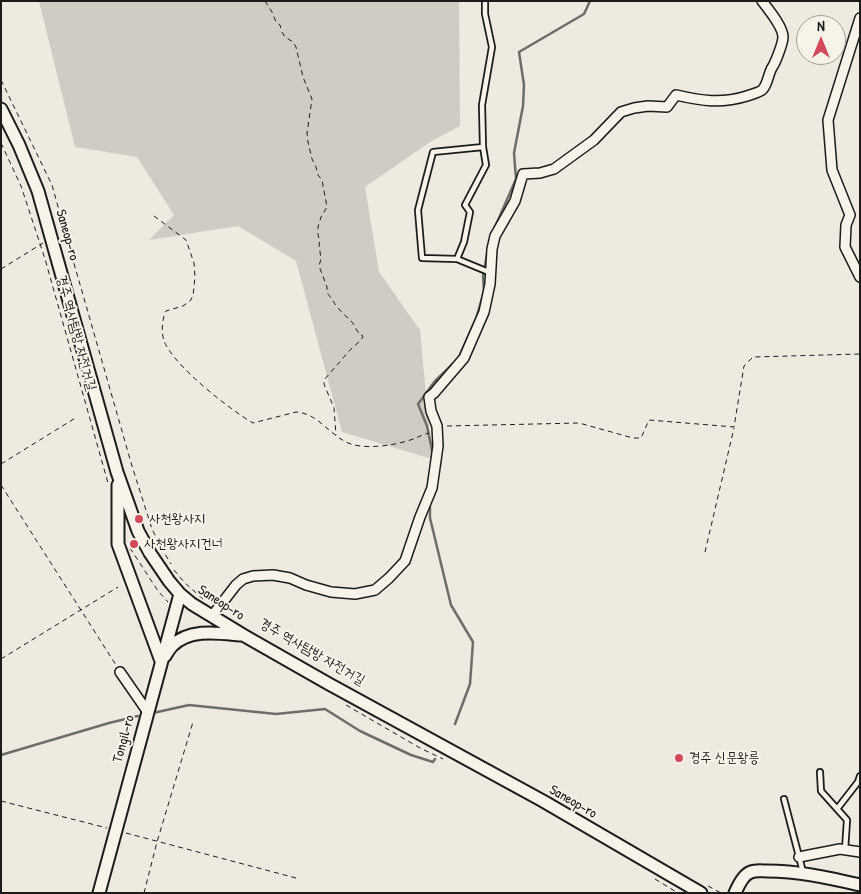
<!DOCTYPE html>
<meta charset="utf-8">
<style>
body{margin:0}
#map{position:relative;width:861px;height:894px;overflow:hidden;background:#eeeae0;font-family:"Patrick Hand",sans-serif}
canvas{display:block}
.frame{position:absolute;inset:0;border:2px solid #1c1c1c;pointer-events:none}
.north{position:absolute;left:796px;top:15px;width:50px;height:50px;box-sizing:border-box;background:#f7f3e8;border:1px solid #9f9d96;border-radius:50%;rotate:0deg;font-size:14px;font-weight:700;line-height:20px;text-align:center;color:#1c1c1c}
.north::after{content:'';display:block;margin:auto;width:18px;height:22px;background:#d1495b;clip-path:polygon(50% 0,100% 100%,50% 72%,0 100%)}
</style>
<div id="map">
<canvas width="861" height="894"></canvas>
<div class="frame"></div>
<div class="north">N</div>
</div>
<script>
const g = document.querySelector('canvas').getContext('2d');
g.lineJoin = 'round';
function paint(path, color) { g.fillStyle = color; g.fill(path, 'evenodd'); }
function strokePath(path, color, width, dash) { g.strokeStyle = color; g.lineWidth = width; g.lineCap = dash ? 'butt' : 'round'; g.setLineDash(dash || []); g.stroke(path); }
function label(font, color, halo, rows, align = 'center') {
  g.font = font + ' "Patrick Hand","Poor Story",sans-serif'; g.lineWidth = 4; g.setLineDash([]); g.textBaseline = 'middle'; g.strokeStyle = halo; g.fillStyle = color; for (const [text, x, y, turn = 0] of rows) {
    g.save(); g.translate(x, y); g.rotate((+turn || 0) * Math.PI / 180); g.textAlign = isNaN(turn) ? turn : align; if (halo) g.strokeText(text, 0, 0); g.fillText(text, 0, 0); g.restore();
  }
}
const green = new Path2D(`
 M39,1h420l1,125 -30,16 -65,45 14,85 41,58 12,129 -90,-27 -46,-171 -58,-35 -89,14 25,-25 -37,-58 -62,-10z`);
const stream = new Path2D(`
 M495,227l21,-48 -2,-26 9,-47 1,-21 -5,-33 65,-38 6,-13
 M433,455l-6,-29 -9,-22 17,-23 23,-22 18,-40 8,-28 -1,-15 5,-27
 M430,507v11l21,87 22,37 -3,42 -15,40
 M153,713l36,-8 87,9 49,-5 35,22 51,24 22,7 2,-3
 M1,755l108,-32 29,-7`);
const path = new Path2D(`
 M265,1l7,11 4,10 4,3 2,7 3,5 8,5 3,5 7,30 9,22 -5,34 1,9 4,17 4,8 2,8 4,5 5,27 -6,10 -3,10v8l2,6 -1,3 2,15 -2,7 8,21v6c5,5 7,11 12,16 3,4 8,8 12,12 5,5 5,12 12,15l-2,4 -11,10 -26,30v4l10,24 2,27
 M1,80l51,105 13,47 67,234 20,63 10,20 9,15
 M1,143l20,43 24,73 63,224
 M154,216l32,24 8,23 1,14 -2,19 -3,5 -7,5 -17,5c-4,8 -5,21 -2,30 10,25 65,68 89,82l43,-11c21,1 32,21 50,30 15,8 45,4 61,-1 8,-2 14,-6 22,-8
 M1,269l42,-26
 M447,426l132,-3 54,15h8l8,-18 85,7 10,-61 9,-9 107,-3
 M1,464l76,-47
 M1,485l115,180
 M130,548l28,43 10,11
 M705,552l29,-124
 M174,570l11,13 18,16
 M1,659l117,-72
 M346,705l74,43 23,11
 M1,801l106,27
 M126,833l170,45
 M655,879l23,14
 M708,886l13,7
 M144,893l13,-51 36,-120`);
const service = new Path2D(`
 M483,147l-50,5 -15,58 4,48 35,1 34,14
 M457,259l7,-17 6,-30 -5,-7 21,-40 -3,-18 -1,-42 10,-58 -7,-33v-13
 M820,772l1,19 26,29 -2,30
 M784,799l19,73
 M837,809l21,-27 2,-6`);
const minor = new Path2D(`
 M860,18l-32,102 4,50 18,45 -4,10 -1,22 15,30
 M212,616l24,-31 7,-6 10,-3 20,-1 17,3 16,7 25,7 24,2 20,-4 14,-12 16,-17 15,-44 12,-29 6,-42 -1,-20 -6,-15 -2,-14 5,-4 30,-35 20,-46 6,-28 2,-35 3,-13 20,-35 8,-27 17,-1 14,-4 40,-29 27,-28 13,-4 14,-2 19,1 9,-12c26,6 45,9 71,1 5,-2 11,-3 15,-6 6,-5 6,-17 11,-24 3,-5 10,-23 10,-29 0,-10 -14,-27 -21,-36
 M120,672l27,39
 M799,857l41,-8 20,3`);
const tertiary = new Path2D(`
 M1,109l18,36 19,46 79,281 21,59 12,22 19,28 11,13 12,10 51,31 86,49 214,117 158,92
 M118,485v59l43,117
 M165,656c2,-3 4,-7 7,-10 17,-18 47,-13 68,-11
 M99,893l81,-299
 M735,893c3,-7 9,-19 16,-21 5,-2 11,-1 16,-1 32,0 62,7 93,14`);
const markers = [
 [139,519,5,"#d1495b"],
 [134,544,5,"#d1495b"],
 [679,758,5,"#d1495b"]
];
const streetNames = [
 ["Saneop-ro",67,235,74],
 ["경주 역사탐방 자전거길",76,333,75],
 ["Saneop-ro",221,603,33],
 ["경주 역사탐방 자전거길",312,652,30],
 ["Tongil-ro",124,739,-75],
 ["Saneop-ro",573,802,30]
];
const poiNames = [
 ["사천왕사지",149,519],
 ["사천왕사지건너",144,544],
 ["경주 신문왕릉",689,758]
];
paint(green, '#cfccc3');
strokePath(stream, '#6f6d69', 2.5);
strokePath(service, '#1c1c1c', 8);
strokePath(minor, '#1c1c1c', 12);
strokePath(tertiary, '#1c1c1c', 15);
strokePath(path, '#1c1c1c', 1, [5, 4]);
strokePath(service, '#f7f3e8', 4.5);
strokePath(minor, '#f7f3e8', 9);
strokePath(tertiary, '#f7f3e8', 11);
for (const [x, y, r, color] of markers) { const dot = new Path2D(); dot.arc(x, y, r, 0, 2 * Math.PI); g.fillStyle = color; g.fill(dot); strokePath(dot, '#f7f3e8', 2); }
label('14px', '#1c1c1c', '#f7f3e8', streetNames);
label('14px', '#1c1c1c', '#f7f3e8', poiNames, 'left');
</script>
